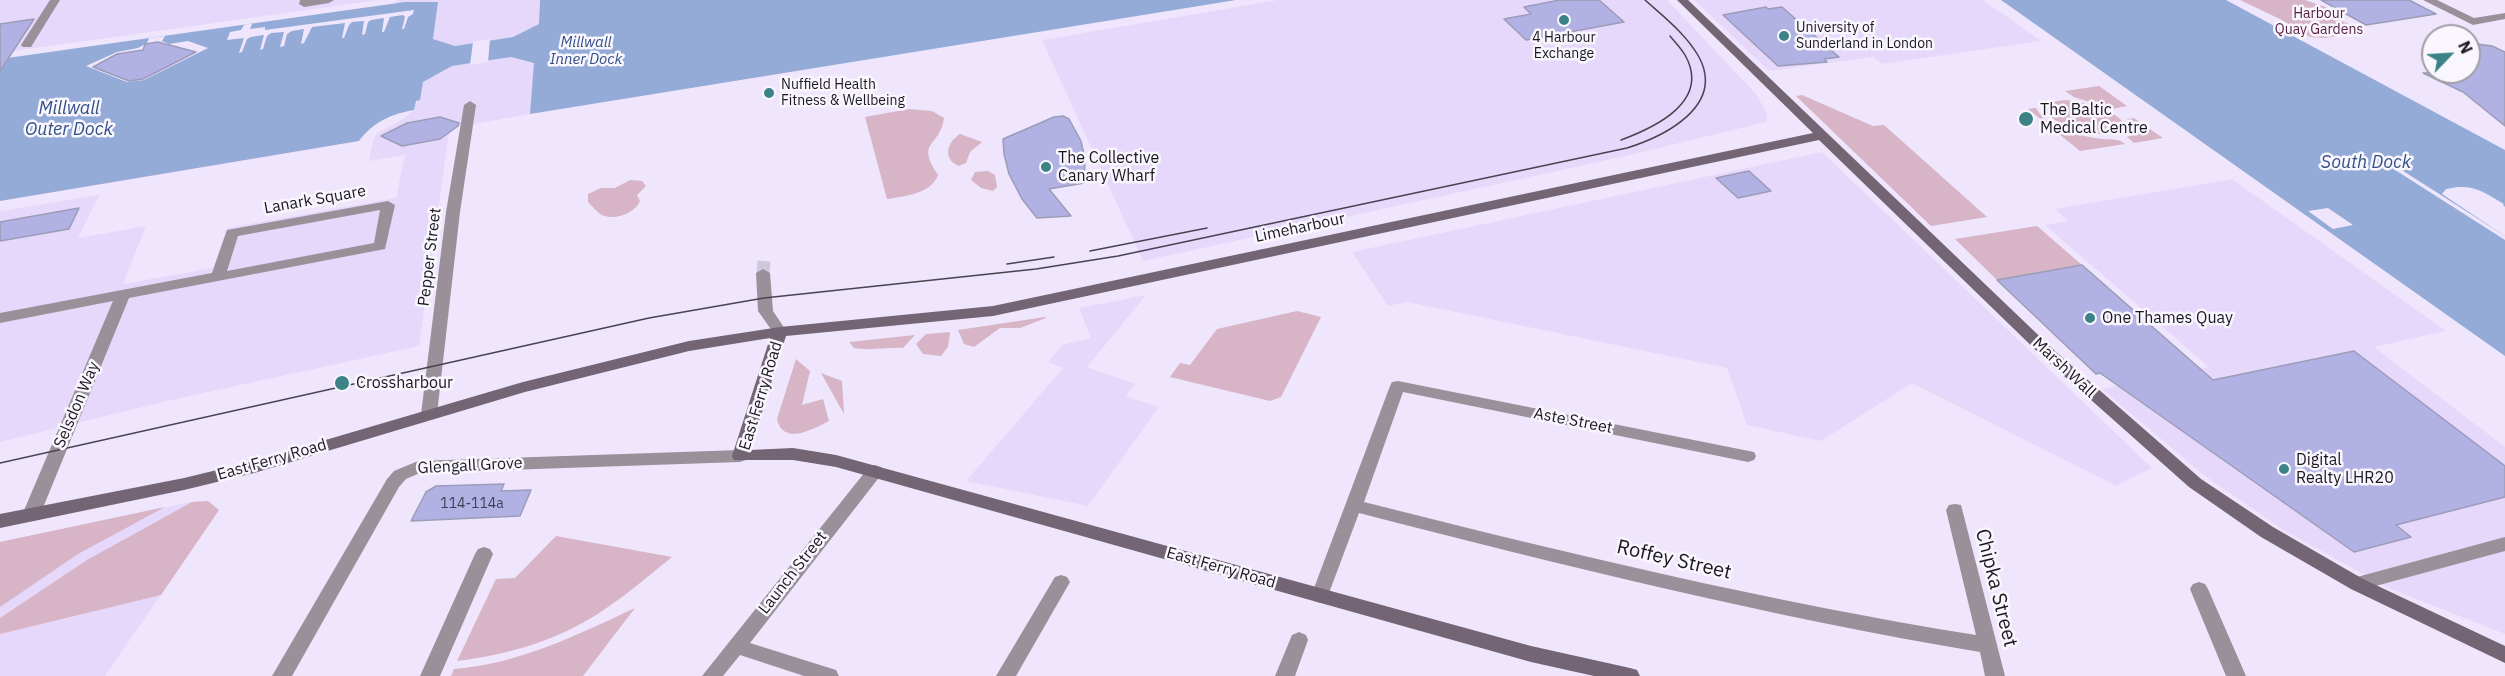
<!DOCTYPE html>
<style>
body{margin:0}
#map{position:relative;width:2505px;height:676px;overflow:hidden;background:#efe6fd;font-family:"IBM Plex Sans",sans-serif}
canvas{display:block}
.north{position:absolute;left:2421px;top:24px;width:60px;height:60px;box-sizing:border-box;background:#f9f7fd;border:2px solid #a09da5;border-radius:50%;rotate:65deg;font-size:16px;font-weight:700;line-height:24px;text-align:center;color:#1b1721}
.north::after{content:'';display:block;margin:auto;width:21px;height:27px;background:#3b8387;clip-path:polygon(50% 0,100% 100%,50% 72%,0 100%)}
</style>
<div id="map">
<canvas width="2505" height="676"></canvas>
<div class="north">N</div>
</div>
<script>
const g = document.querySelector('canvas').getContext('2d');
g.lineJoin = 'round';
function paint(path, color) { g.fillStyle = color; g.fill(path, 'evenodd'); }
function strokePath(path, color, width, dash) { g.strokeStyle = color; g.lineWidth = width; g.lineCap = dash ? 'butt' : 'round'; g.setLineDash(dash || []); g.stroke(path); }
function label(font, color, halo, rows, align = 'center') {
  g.font = font + ' "IBM Plex Sans",sans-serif'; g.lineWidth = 5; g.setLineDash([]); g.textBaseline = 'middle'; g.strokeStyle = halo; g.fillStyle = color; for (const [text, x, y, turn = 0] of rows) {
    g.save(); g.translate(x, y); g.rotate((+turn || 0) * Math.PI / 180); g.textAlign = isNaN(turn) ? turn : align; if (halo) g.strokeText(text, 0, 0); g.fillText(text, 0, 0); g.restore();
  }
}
const built = new Path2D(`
 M0,0h379l-379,53z
 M396,0h144l-1,24 -26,13 -58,9 -22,-7 5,-37 -43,1z
 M1278,0h389l89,94 11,19 -1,9 -149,36 -474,103 -101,-221z
 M1694,0h289l58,41 -159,23 -9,-7 -104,14z
 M511,57l24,6 -5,51 -73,13 -8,6 -30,213 -252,55 -167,41v-231l99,-16 -21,43 68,-12 -23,58 90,-16 14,-40 169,-30 9,-43 -36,6 4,-20 4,-8 23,-12 14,-11 9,-28 29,-16z
 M1822,152l330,316 -36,18 -204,-103 -91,58 -74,-16 -20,-57 -320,-66 -19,4 -36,-54z
 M2232,179l214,152 -72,16 131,100v187l-119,-47 -104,-58 -77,-53 -103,-87 107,-22 -164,-142 23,-4 -13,-12z
 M1146,295l-59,72 48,17 -9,12 33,11 -71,99 -122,-25 97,-113 -15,-6 14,-17 29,-7 -12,-30z
 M208,501l11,9 -114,166h-105v-134l192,-40z`);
const green = new Path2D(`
 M2240,0h65l26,9 11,12 23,10 -40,7 -15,-1 -30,-18z
 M2099,86l28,20 -15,3 -38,-12 -9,-6z
 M1802,95l71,31 11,-1 103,92 -56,9 -135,-130z
 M2066,100c20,3 43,7 57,22l2,8c-17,11 -74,-2 -81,-22l7,-6z
 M2036,108c12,22 44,28 67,31 10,1 14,-1 22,5l-45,7 -52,-42z
 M909,109l23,2 12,7c-4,30 -29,22 -6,57 -7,19 -33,21 -51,24l-22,-82z
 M2134,118l29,20 -29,5 -7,-6 5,-2 4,-8 -9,-8z
 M960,134l22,8 -12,10 -4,11 -7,3c-17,-7 -12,-24 1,-32z
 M988,171l7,4 2,12 -4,4 -12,-3 -10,-8 4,-8z
 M630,180l12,1 4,5 -9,9 3,6c-5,12 -25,20 -38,14 -5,-3 -10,-9 -14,-13v-8l13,-6h14z
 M2037,226l45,39 -85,15 -42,-41z
 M1297,311l24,6 -40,80 -11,4 -100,-24 10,-14 10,2 27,-36z
 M1045,317l1,1 -26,10h-20l-26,19 -10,-3 -6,-14z
 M950,332l-2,15 -7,9 -18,-2 -7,-10 10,-10z
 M915,335l-12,13c-17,-1 -32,3 -49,0l-5,-6z
 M796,359l14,12 -8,34 21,-6 6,22c-14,7 -46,26 -52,-2z
 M821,373l21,8 2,33z
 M208,501l11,9 -58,85 -161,39v-16l87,-58 105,-58z
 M165,507l-87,47 -78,53v-65z
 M556,536l116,21c-32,26 -65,55 -103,73 -35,17 -73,26 -112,31l39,-82 19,-1z
 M635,608l-52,68h-132l3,-7c65,-5 123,-34 181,-61z`);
const water = new Path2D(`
 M540,0h696l-706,114 4,-51 -23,-6 -59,9 -29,16 -3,18 -4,1 -2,9c-23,4 -41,12 -55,31l-359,60v-142l405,-57h33l-5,37 22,7 58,-9 26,-13z
 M2001,0h225l279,150v57l-2,-2 1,-1c-22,-13 -32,-21 -58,-15l-4,5 63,42v120z`);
const pier = new Path2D(`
 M414,10l-1,4 -5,3 -4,12h-2l3,-12 -2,-2 -13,2 -6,15h-2l2,-14 -13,2 -3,2 -3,12 -3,1 2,-14 -12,1 -3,3 -5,13h-2l3,-15 -33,4 -8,16 -3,1 3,-15 -12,2 -5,3 -3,12 -4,1 4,-15 -13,1 -4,3 -4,13 -3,1 4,-15 -13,2 -4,2 -5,13 -3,1 5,-15 -17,2 3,-8 11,-2 3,-5 4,-1h4l-2,5 15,-2v3z
 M165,36l-3,5 7,3 19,-3 20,7 -64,32 -17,2 -41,-16 31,-14 21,-4 9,-5 2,-5z
 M490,39l-2,23 -18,3 3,-23z
 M2397,167l108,69v4l-113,-72z
 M2328,208l25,17 -20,4 -25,-18z`);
const building = new Path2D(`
 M1560,0h39l25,22 -98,18 -22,-21 27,-5 -7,-7z
 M2321,0h88l27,14 -70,11z
 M1766,7l2,2 14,-2 57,50 -15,2 3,3 -49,4 -55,-51z
 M34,19l-34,52v-47z
 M158,42l38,10 -53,27 -14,2 -36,-14 24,-13 26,-4 2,-6z
 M2469,43l23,3 13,6v74l-42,-34 -40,-19 46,-1z
 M1063,116l6,3 12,22 4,18 -1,24 -35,6 22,27 -34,2 -15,-19 -13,-25 -5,-20 -1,-15 51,-22z
 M440,117l19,6 -1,3 -18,13 -38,7 -21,-10 26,-13z
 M1749,171l22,20 -33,7 -22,-20z
 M79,208l-10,21 -69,12v-19z
 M2082,265l131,115 141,-29 151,115v31l-109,28 15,12 -57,15 -254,-179 -4,1 -99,-94z
 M504,484l-3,7 30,-1 -11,26 -109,5 15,-29 10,-6z`);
const streetTunnel = new Path2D(`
 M763,273l1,-12`);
const street = new Path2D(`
 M50,0h10l-29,47h-8l-2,-2z
 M300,0h34l-5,3 -25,4 -5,-3z
 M2423,0h14l37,18 31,-5v6l-32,6z
 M470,101l6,4 -16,107 -23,202 -2,4h-12l-2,-4 25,-202 18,-107z
 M388,201l7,4 -10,44 -256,49 -89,217 -3,5 -6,1 -6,-1 -3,-5 91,-214 -113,22v-10l212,-40 15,-43zM380,210l-6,33 -147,28 11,-35z
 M763,269l7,4 3,38 14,21 -2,3h-10l-17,-24 -2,-38z
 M1398,381l356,71 2,4 -2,4 -6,2 -345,-70 -39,110c202,51 405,100 612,133l-30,-125 3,-5 6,-1 6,1 44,171h-20l-5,-24c-210,-35 -415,-86 -621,-139l-33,88 -6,2 -6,-2 -3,-5 79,-210 2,-4z
 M740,450l6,2 2,4 -2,4 -6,2 -320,11 -14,6 -7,8 -107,189h-20l115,-197 7,-8 24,-10z
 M875,465l6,2 2,4 -2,4 -131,168 86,27 3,6h-35l-64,-21 -17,21h-21l167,-209z
 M2505,537v14l-148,40 -6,-2 -3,-5 3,-5 6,-2z
 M484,547l6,2 3,5 -53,122h-20l55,-122 3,-5z
 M1061,575l6,2 3,5 -54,94h-20l59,-99z
 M2199,582l6,2 3,5 38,87h-20l-36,-87 3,-5z
 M1299,632l7,3 2,5 -13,36h-20l17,-41z`);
const secondary = new Path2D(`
 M1677,0h11l368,352 145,127 72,48 90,52 142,67v17l-154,-74 -90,-52 -72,-50 -143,-127 -227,-220 -826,176 -207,20 -36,114 43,-2 43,7 695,191 99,22 7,2 3,6h-46l-63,-14 -695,-195 -43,-7h-59l-2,-4 38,-118 -81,13 -164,41 -271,81 -70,17 -184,38v-14l184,-36 70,-17 269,-79 166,-41 91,-14 213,-21 820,-173z`);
const tram = new Path2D(`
 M1621,140c35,-13 90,-39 64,-85 -4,-7 -10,-13 -15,-19
 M1090,251l117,-23
 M1007,264l47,-7
 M0,463l649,-145 115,-20 272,-29 82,-13 509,-108c38,-12 98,-42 72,-91 -13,-23 -35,-40 -54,-57`);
const markers = [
 [1564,20,6,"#3b8387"],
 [1784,36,6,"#3b8387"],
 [769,93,6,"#3b8387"],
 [2026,119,8,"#3b8387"],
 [1046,167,6,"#3b8387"],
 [2090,318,6,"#3b8387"],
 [342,383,8,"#3b8387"],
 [2284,469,6,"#3b8387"]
];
const farParknames = [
 ["Harbour",2319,14],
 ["Quay Gardens",2319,30]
];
const farPoinames = [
 ["University of",1796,28],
 ["Sunderland in London",1796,44],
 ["4 Harbour",1564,38,"center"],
 ["Exchange",1564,54,"center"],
 ["Nuffield Health",781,85],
 ["Fitness & Wellbeing",781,101]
];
const numberNames = [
 ["114-114a",472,504]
];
const farWaternames = [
 ["Millwall",586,43],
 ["Inner Dock",586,60]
];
const poiNames = [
 ["The Baltic",2040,110],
 ["Medical Centre",2040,128],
 ["The Collective",1058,158],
 ["Canary Wharf",1058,176],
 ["One Thames Quay",2102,318],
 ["Crossharbour",356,383],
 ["Digital",2296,460],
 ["Realty LHR20",2296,478]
];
const streetNames = [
 ["Lanark Square",315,200,-10],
 ["Limeharbour",1300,228,-12],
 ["Pepper Street",430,257,-83],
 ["Marsh Wall",2064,368,43],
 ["East Ferry Road",761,396,-73],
 ["Selsdon Way",77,405,-67],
 ["Aste Street",1573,421,11],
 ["East Ferry Road",272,460,-16],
 ["Glengall Grove",470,466,-3],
 ["East Ferry Road",1221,568,16],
 ["Launch Street",793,573,-52]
];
const waterNames = [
 ["Millwall",69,109],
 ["Outer Dock",69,130],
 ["South Dock",2366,163]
];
const nearStreetnames = [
 ["Roffey Street",1674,560,13],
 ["Chipka Street",1996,588,76]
];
paint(built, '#e6d8fb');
paint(green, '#d7b4c6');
paint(water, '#93abd6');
paint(pier, '#efe6fd');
paint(building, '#b1b2e3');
strokePath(building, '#9b9cb8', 1.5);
strokePath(streetTunnel, '#cfc7dc', 13, [13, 6]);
paint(street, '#9a909a');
paint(secondary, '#736573');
strokePath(tram, '#484350', 1.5);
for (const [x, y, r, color] of markers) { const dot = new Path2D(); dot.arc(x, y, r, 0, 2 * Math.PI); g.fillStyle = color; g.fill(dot); strokePath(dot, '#f9f7fd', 2); }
label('14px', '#561b40', '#f9f7fd', farParknames);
label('14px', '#1b1721', '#f9f7fd', farPoinames, 'left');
label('14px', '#403e52', null, numberNames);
label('italic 15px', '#324f87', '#f9f7fd', farWaternames);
label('16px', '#1b1721', '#f9f7fd', poiNames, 'left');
label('16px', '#1b1721', '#f9f7fd', streetNames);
label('italic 18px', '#324f87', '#f9f7fd', waterNames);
label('20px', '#1b1721', '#f9f7fd', nearStreetnames);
</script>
